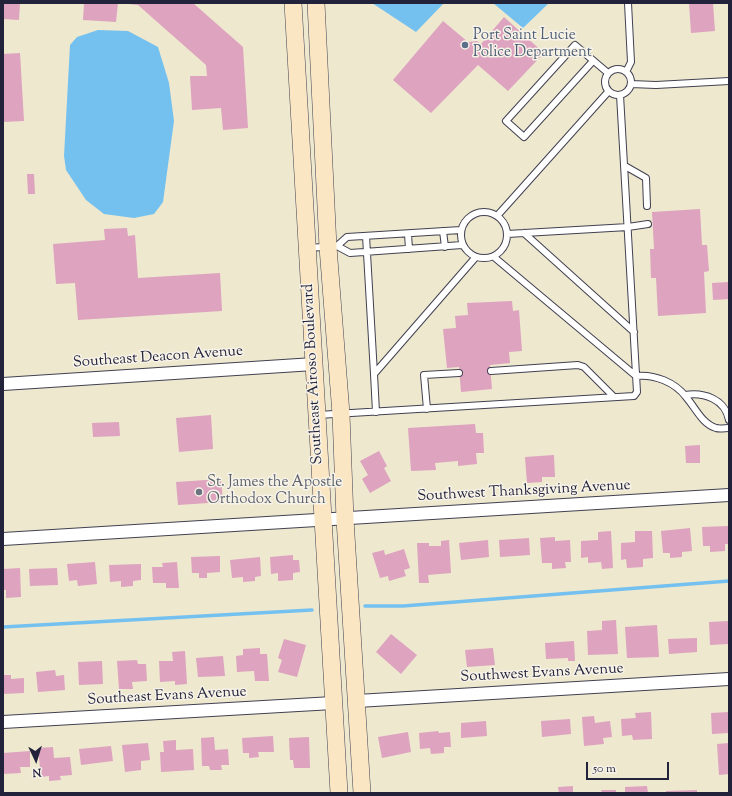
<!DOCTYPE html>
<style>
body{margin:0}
#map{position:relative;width:732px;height:796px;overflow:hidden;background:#eee8cf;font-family:"Sorts Mill Goudy",serif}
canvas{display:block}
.frame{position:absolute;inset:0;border:4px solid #22223b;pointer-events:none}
.north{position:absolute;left:16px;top:740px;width:40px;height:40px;-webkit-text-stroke:3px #f7f3e8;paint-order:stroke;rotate:176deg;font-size:11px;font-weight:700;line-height:16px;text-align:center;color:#22223b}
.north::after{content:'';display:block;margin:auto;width:14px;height:18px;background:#22223b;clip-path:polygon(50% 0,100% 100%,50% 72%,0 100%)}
.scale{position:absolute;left:586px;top:762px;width:83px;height:18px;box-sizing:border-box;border:2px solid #22223b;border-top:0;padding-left:5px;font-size:12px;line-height:14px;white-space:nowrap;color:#22223b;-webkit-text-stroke:3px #f7f3e8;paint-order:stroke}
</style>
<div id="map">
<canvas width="732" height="796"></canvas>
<div class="frame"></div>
<div class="north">N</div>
<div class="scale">50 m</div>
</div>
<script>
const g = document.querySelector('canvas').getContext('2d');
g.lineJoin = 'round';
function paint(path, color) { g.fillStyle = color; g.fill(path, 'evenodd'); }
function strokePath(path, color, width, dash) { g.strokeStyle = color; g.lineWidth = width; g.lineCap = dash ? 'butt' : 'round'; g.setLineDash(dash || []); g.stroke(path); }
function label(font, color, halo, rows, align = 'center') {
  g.font = font + ' "Sorts Mill Goudy",serif'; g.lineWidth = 3; g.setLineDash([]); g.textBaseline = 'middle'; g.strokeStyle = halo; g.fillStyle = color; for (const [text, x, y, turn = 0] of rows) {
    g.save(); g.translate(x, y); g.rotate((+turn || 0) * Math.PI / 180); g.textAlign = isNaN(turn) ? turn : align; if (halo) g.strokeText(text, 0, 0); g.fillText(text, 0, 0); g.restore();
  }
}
const water = new Path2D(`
 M372,3h72l-28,29z
 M493,3h56l-26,25z
 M98,30l30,1 30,16 11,36 5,38 -11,81 -9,12 -20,4 -30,-4 -18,-14 -20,-30 -2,-14 6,-111 7,-8z`);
const stream = new Path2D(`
 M365,606h38l326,-25
 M3,627l309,-17`);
const building = new Path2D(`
 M3,3h17l-1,17 -16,-1z
 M84,3h34l-2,19 -33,-2z
 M119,3h74l50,44 5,81 -25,2 -2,-22 -29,2 -2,-34h17l-1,-11 -68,-60z
 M689,3h24l2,28 -24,2z
 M504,17l40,36 -36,38 -30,-26 -47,48 -38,-33 50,-59 25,21 9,-1 4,3z
 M20,53l4,68 -21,1v-68z
 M27,174h7l1,20h-7z
 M700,209l2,36h5l2,26 -5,1 2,41 -48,3 -2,-38h-5l-1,-29h4l-2,-37z
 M127,228l1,8 7,-1 3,43 82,-5 2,38 -144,9 -3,-37 -19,1 -3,-40 52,-4 -1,-11z
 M729,282v17l-16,1 -1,-17z
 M512,301l1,10 6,-1 3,41 -13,1 1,11 -20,2 2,24 -31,3 -2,-25 -12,1 -4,-39 13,-1 -1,-12 13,-1 -1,-12z
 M211,415l2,34 -34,3 -3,-34z
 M119,422l1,14 -27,1 -1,-14z
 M475,424l1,9h7l1,20h-8l1,11 -19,2v-5l-23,2 1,7 -25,1 -3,-43z
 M700,445v18h-14l-1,-17z
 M379,451l8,15 -3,2 7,13 -21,12 -8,-14 6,-4 -8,-14z
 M554,455l1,22h-13v5l-15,1 -2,-26z
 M221,479l2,23 -45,3 -2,-23z
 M729,526v18h-4v7l-15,1v-6h-7l-1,-19z
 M690,528l2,23 -10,1v5l-12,1v-5h-7l-2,-22z
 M611,531l2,37 -11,1 -1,-7 -13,1v-6l-7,1v-17l17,-1v-8z
 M635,531h17l1,27 -10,1v8l-16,1 -1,-9 -5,1v-17l14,-1z
 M555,537v4l15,-1 1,22h-6l1,6 -14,1v-6h-10l-2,-25z
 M529,538l1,17 -30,2 -1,-17z
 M449,540l2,33 -23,2 1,8h-10l-2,-40h12v3h12v-5z
 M488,540l1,17 -28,3 -2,-17z
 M404,549l6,19 -6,2 2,6 -17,5 -1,-5 -8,2 -8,-25 12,-3 1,5z
 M293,555v5h6l1,12 -7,1v7l-15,1v-8l-7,1 -1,-17z
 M220,556v16l-13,1v5h-8v-5h-7l-1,-16z
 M260,557l1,19 -6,1v4l-12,1v-5l-11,1 -2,-18z
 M95,562l2,22 -19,2 -1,-6 -8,1 -2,-17z
 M177,562l2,26h-13v-5h-13l-1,-16h11l-1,-4z
 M141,564v16l-8,1v5l-12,1v-6l-11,1 -1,-17z
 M20,568l1,29 -15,1v-8h-3v-21z
 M57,568l1,17 -28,1 -1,-17z
 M616,620l2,34 -30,1 -1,-24 15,-1v-9z
 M729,621v23l-19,1 -1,-23z
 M657,625l2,32 -32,1 -2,-31z
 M391,634l26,21 -16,19 -25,-22z
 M697,638v14l-28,2 -1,-15z
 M284,639l22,6 -9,32 -19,-5 4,-12 -4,-2z
 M574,641l1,20h-7v-3l-22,1 -1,-16z
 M260,648v6h7l2,27h-14l-1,-10 -17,1 -1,-16 7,-1v-6z
 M493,648l2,17 -28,2 -2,-17z
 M185,651l2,33 -12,1v-4l-15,1 -1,-21h14l-1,-9z
 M223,656l2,20 -27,1 -2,-19z
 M137,660l1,4h8l1,17 -15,1 1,7h-14l-2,-28z
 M102,661l1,23 -24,1 -1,-23z
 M55,670l1,6 8,-1 1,15 -27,2 -2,-20z
 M3,675h8v4l13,-1v15l-21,1z
 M651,712l1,27 -19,1 -1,-5 -10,1 -1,-17 15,-1 -1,-5z
 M729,712v21l-17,1 -1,-21z
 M594,716l1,7 15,-2 2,16 -9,1 1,6 -20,2 -2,-29z
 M570,719l1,15 -29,3 -1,-16z
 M486,721l1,15 -26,2v-15z
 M438,731l1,2 11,-1 1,15h-7v6l-13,1 -1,-6 -10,1 -1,-16z
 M408,732l3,20 -29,6 -4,-21z
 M273,736l1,16h-16l1,5 -10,1v-5h-6l-1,-15z
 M214,737l1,13 13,-1 1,16h-8l1,5h-12l-1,-4h-7l-1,-28z
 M309,737l1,31h-16l-1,-8h-3l-1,-22z
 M176,740v10l17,-1 1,21 -33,2 -1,-20h4l-1,-11z
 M148,743l2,17 -9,1v9l-16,2 -3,-27z
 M729,743v31l-10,1 -2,-31z
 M111,746l2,15 -32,4 -2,-16z
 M53,747l1,11 16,-1 2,18 -12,1 1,4 -12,1v-5l-8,1 -3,-29z
 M30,751v16h-10l1,6 -18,1v-21z
 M573,786v7h-14l-1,-6z
 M647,786l1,7h-23v-6z
 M601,790h15v3h-14z
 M697,790v3h-31v-2z`);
const lane = new Path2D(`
 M593,61l-69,76 -18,-16 69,-76 33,28
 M605 82a13 13 0 1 1 26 0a13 13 0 1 1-26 0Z
 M626,72l5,-10 -3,-59
 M631,84l25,1 73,-4
 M625,166l21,12 1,28
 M461 235a23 23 0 1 1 46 0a23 23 0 1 1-46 0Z
 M497,216l111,-124
 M443,231l2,16
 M524,233l110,99
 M408,234l1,15
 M507,234l121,-7 20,-3
 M366,236l8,138
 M337,246l10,-9 114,-7
 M308,248l29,-2 13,7 112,-8
 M494,257l142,119c18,-2 39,6 50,21 9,10 16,27 30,31 4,1 9,0 13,0
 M491,371l87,-6 6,2 30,30
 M685,395c19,-3 40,4 44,25
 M427,409l-3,-34 35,-2
 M376,412l-2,-38 101,-116
 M318,415l316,-19 3,-4 -17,-297`);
const street = new Path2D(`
 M3,384l311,-20
 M3,539l726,-44
 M357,701l372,-22
 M3,722l330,-19`);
const secondary = new Path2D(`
 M293,3l46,790
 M316,3l12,244 13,167 4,105 17,274`);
const markers = [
 [465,45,4,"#5c6f8a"],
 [199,492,4,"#6b7280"]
];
const serviceNames = [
 ["Port Saint Lucie",473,36],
 ["Police Department",473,53]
];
const streetNames = [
 ["Southeast Deacon Avenue",158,358,-4],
 ["Southeast Airoso Boulevard",314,374,-93],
 ["Southwest Thanksgiving Avenue",524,492,-3],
 ["Southwest Evans Avenue",542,674,-3],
 ["Southeast Evans Avenue",167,697,-3]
];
const worshipNames = [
 ["St. James the Apostle",207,483],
 ["Orthodox Church",207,500]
];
paint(water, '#74c1ef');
strokePath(stream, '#74c1ef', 3.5);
paint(building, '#dda3bf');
strokePath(lane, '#414051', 8);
strokePath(street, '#414051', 14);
strokePath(secondary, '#414051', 18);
strokePath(lane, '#fff', 6);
strokePath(street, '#fff', 12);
strokePath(secondary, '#fbe6c4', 17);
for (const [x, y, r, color] of markers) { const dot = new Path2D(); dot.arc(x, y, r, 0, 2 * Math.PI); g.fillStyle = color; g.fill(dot); strokePath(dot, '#f7f3e8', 1.5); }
label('15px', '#4e5e75', '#f7f3e8', serviceNames, 'left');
label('15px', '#22223b', '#f7f3e8', streetNames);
label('15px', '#5b616d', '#f7f3e8', worshipNames, 'left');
</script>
